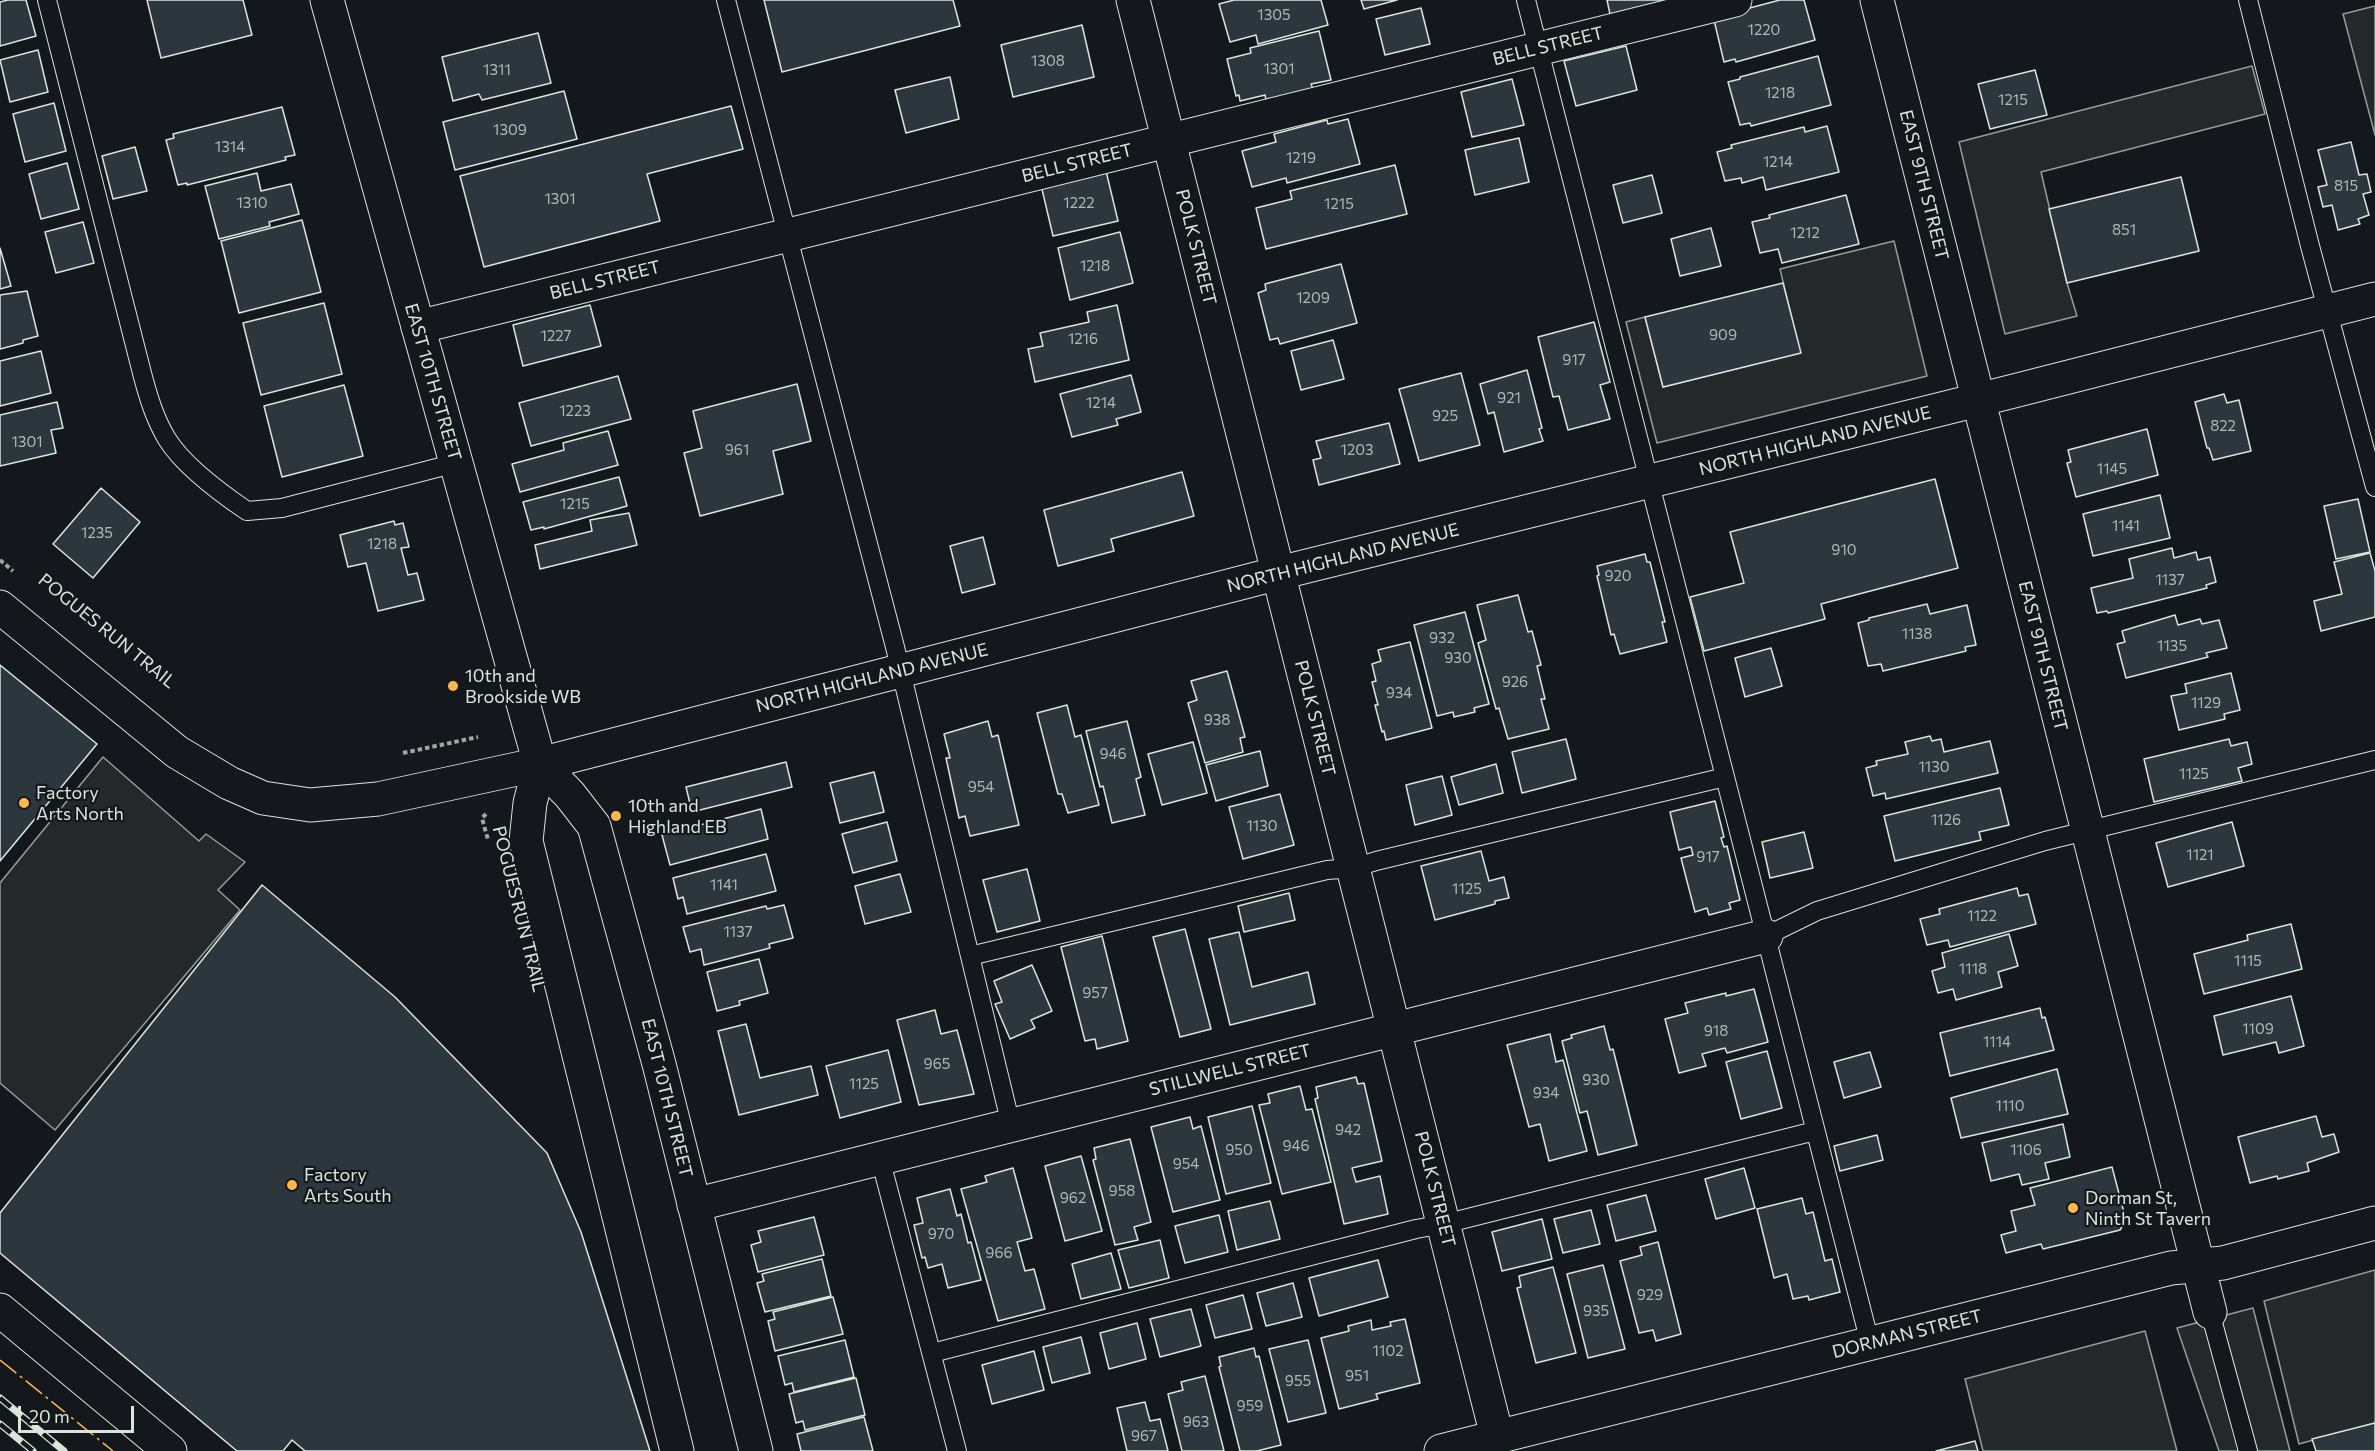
<!DOCTYPE html>
<style>
body{margin:0}
#map{position:relative;width:2375px;height:1451px;overflow:hidden;background:#14181c;font-family:Commissioner,sans-serif}
canvas{display:block}
.scale{position:absolute;left:18px;top:1406px;width:116px;height:27px;box-sizing:border-box;border:3px solid #d8e6dc;border-top:0;padding-left:8px;font-size:18px;line-height:21px;white-space:nowrap;color:#d8e6dc;-webkit-text-stroke:4px #14181c;paint-order:stroke}
</style>
<div id="map">
<canvas width="2375" height="1451"></canvas>
<div class="scale">20 m</div>
</div>
<script>
const g = document.querySelector('canvas').getContext('2d');
g.lineJoin = 'round';
function paint(path, color) { g.fillStyle = color; g.fill(path, 'evenodd'); }
function strokePath(path, color, width, dash) { g.strokeStyle = color; g.lineWidth = width; g.lineCap = dash ? 'butt' : 'round'; g.setLineDash(dash || []); g.stroke(path); }
function label(font, color, halo, rows, align = 'center') {
  g.font = font + ' Commissioner,sans-serif'; g.lineWidth = 4.5; g.setLineDash([]); g.textBaseline = 'middle'; g.strokeStyle = halo; g.fillStyle = color; for (const [text, x, y, turn = 0] of rows) {
    g.save(); g.translate(x, y); g.rotate((+turn || 0) * Math.PI / 180); g.textAlign = isNaN(turn) ? turn : align; if (halo) g.strokeText(text, 0, 0); g.fillText(text, 0, 0); g.restore();
  }
}
const parking = new Path2D(`
 M2375,6v129l-32,-121z
 M2252,66l13,48 -224,58 26,111 10,33 -72,18 -46,-192z
 M1894,241l33,135 -270,67 -31,-121 19,-5 18,70 137,-34 -20,-84z
 M103,757l96,84 7,-7 39,28 -27,28 22,20 -185,220 -55,-47v-200z
 M2375,1270v153l-76,21 -35,-143z
 M2253,1308l37,143h-71l-42,-123z
 M2145,1331l32,120h-194l-18,-72z`);
const building = new Path2D(`
 M8,0h18l10,36 -36,10v-44z
 M147,0h96l9,35 -91,23z
 M764,0h189l7,26 -178,46z
 M1234,0h87l7,25 -70,19 -2,-9 -26,7 -11,-38z
 M1361,0h36l-33,9z
 M1607,0h61l-58,14z
 M1780,0h24l11,40 -79,22 -1,-3 -11,3 -10,-42 9,-5z
 M1421,8l9,36 -45,11 -9,-36z
 M1082,25l12,52 -81,20 -12,-52z
 M1319,31l12,49 -20,4 2,5 -47,11 -1,-5 -25,6 -1,-6 -3,1 -9,-37 24,-6 -1,-5z
 M538,33l13,50 -69,17 -3,-6 -26,7 -11,-44z
 M1626,46l11,44 -61,16 -12,-45z
 M38,50l10,42 -38,10 -10,-42z
 M1818,56l13,49 -80,21 -1,-3 -10,2 -12,-43 12,-3v-2z
 M2035,70l12,45 -57,14 -12,-45z
 M950,77l9,42 -53,14 -11,-43z
 M1512,79l12,46 -52,12 -11,-45z
 M564,91l13,48 -122,31 -12,-48z
 M54,103l12,48 -41,11 -12,-48z
 M731,106l12,43 -96,25 13,47 -176,46 -24,-91z
 M282,107l13,48 -10,2 1,3 -99,25v-2l-9,2 -12,-45 8,-2 -1,-4z
 M1348,119l12,45 -73,19 -1,-5 -34,9 -10,-36 34,-9 -2,-8 53,-14 1,4z
 M1827,126l12,46 -73,18 -3,-13 -21,6 -1,-5 -16,3 -8,-29 15,-4 -1,-3 73,-18 1,5z
 M1519,138l10,44 -54,13 -10,-45z
 M2351,142l8,33 8,-1 4,18 -8,2 6,21 -11,4 2,5 -22,6 -6,-25 -9,2 -5,-20 9,-2 -9,-35z
 M135,147l12,44 -34,8 -11,-43z
 M67,163l12,46 -38,10 -12,-45z
 M1395,165l12,49 -141,35 -10,-41 36,-9 -2,-8z
 M1106,171l12,50 -65,15 -12,-51z
 M257,173l4,18 30,-7 8,30 -30,8 1,4 -51,13 -14,-53z
 M1652,175l10,38 -39,10 -10,-38z
 M2181,177l18,74 -132,32 -18,-74z
 M1846,195l13,49 -77,19 -4,-14 -18,4 -8,-31 18,-4 -1,-3z
 M302,220l19,72 -82,21 -18,-72z
 M83,222l11,41 -38,10 -11,-41z
 M1711,228l10,38 -41,10 -9,-37z
 M1120,232l13,51 -63,17 -12,-52z
 M0,248l11,38 -11,3z
 M1341,264l16,59 -77,21 -2,-6 -8,2 -12,-47 8,-3 -1,-6z
 M1783,283l18,70 -138,34 -18,-70z
 M27,291l11,45 -15,4v3l-23,6v-54z
 M324,303l18,71 -81,21 -18,-72z
 M590,305l11,41 -78,20 -10,-41z
 M1117,305l12,55 -94,22 -7,-33 15,-3 -3,-13 49,-11 -2,-10z
 M1594,322l16,60 -10,3 10,34 -42,11 -9,-34 -6,1 -15,-60z
 M1333,340l11,39 -43,11 -10,-39z
 M41,351l10,42 -51,13v-45z
 M1527,370l15,58 -3,1 4,12 -39,11 -10,-40 -6,2 -8,-30z
 M1461,373l19,72 -61,16 -20,-72z
 M1131,375l10,37 -25,7 2,6 -46,12 -12,-43z
 M618,376l13,43 -100,27 -12,-43z
 M797,384l14,57 -38,10 10,43 -83,22 -16,-63 18,-5 -9,-37z
 M344,385l19,71 -81,21 -18,-71z
 M2224,394l3,9 12,-3 12,51 -38,9 -4,-12h-2l-12,-46z
 M57,402l6,26 -12,2 5,23 -56,13v-51z
 M1389,423l11,41 -81,21 -6,-25 8,-2 -5,-17z
 M2147,429l11,46 -82,22 -9,-34 4,-1 -3,-12z
 M608,431l10,34 -98,27 -8,-28 52,-14 -1,-7z
 M1182,472l12,44 -83,23 3,12 -56,15 -14,-56z
 M619,477l8,29 -83,23v-2l-13,3 -8,-28z
 M1935,479l23,89 -137,36 4,15 -121,32 -14,-54 54,-14 -14,-51z
 M101,488l39,34 -47,56 -40,-34z
 M2160,495l10,43 -77,18 -10,-42z
 M2358,499l12,53 -34,7 -12,-53z
 M629,513l8,32 -97,24 -5,-24 57,-14 -2,-11z
 M394,521l1,4 8,-2 6,24 -8,1 7,27 9,-2 7,27 -46,11 -12,-48 -18,4 -8,-32z
 M983,537l12,47 -33,9 -12,-47z
 M2172,548l2,10 22,-6 2,8 12,-3 6,25 -10,3 1,3 -99,25 -1,-2 -10,2 -6,-25 42,-10 -4,-19z
 M2370,553l5,18v46l-54,14 -7,-30 28,-7 -8,-32z
 M1645,554l2,8h3l15,60h-3l5,20 -47,12 -6,-20 -3,1 -14,-59 2,-1 -2,-9z
 M1518,595l10,37 4,-1 9,34 -4,1 8,33h-4l8,30 -41,10 -9,-31 -3,1 -18,-66 8,-3 -9,-35z
 M1927,604l3,10 37,-9 9,40 -11,2 1,4 -83,20 -2,-7 -13,2 -10,-43 11,-3v-2z
 M1465,612l24,92 -15,4 1,4 -21,5 -1,-5 -16,4 -23,-91z
 M2175,615l3,10 22,-6 2,5 17,-4 8,28 -21,5 2,4 -82,21 -9,-34 8,-2 -3,-11z
 M1410,642l22,86 -46,12 -2,-9 -2,1 -7,-27h3l-6,-23 4,-1 -4,-17 9,-3 -3,-11z
 M1771,648l11,38 -37,11 -10,-39z
 M0,665l97,79 -97,117z
 M1227,671l18,66 -5,1 3,14 -38,11 -17,-60 9,-3 -6,-19z
 M2231,673l9,37 -16,4 1,5 -46,11 -8,-34 16,-3 -2,-9z
 M1067,705l8,32 6,-2 18,70 -31,8 -6,-19h-4l-21,-81z
 M988,721l4,16 6,-2 21,90 -49,11 -5,-20 -6,2 -13,-60h4l-6,-24z
 M1127,721l14,56 -5,2 9,36 -33,8 -9,-37 -3,1 -14,-56z
 M1930,736l2,5 9,-2 3,13 46,-11 8,32 -112,26 -1,-6 -12,3 -7,-28 11,-3 -1,-4 32,-7 -3,-12z
 M1566,739l10,40 -54,14 -10,-41z
 M2229,739l2,7 16,-4 5,22 -14,4 4,13 -88,21 -10,-43z
 M1193,742l14,51 -45,12 -14,-51z
 M1260,751l8,35 -52,15 -10,-36z
 M786,762l6,25 -100,25 -6,-25z
 M1496,764l7,29 -44,12 -8,-28z
 M874,772l10,40 -44,11 -10,-40z
 M1442,776l10,39 -37,10 -9,-40z
 M2000,788l9,37 -30,7 2,8 -86,21 -11,-45z
 M1280,794l14,51 -51,14 -14,-52z
 M1715,801l9,36 -3,1 3,9 3,-1 13,54 -11,3 2,6 -22,6 -2,-7 -12,4 -14,-54 12,-3 -2,-8 -12,3 -9,-38z
 M761,809l7,30 -98,26 -8,-30z
 M887,822l10,39 -44,12 -11,-39z
 M2232,822l12,44 -76,21 -12,-44z
 M1804,832l9,36 -43,10 -8,-36z
 M1481,851l8,30 15,-4 5,21 -14,3v3l-60,16 -14,-54z
 M766,854l10,37 -89,23 -4,-17 -5,2 -5,-21z
 M1027,869l13,52 -43,11 -14,-52z
 M900,874l11,38 -46,12 -10,-38z
 M262,885l133,112 152,156 34,79 69,219h-345l-13,-11 -9,11h-46l-237,-198v-40z
 M2017,888l2,8 9,-2 8,30 -86,23 -2,-7 -21,5 -7,-26 20,-5 -1,-5z
 M1289,893l6,27 -51,12 -6,-26z
 M784,905l9,33 -24,6 1,4 -66,17 -3,-16 -11,3 -7,-25 83,-21 1,3z
 M2291,924l11,45 -98,25 -10,-40 54,-14 -1,-5z
 M1185,929l26,100 -31,8 -27,-100z
 M1239,932l13,55 56,-15 7,32 -85,21 -21,-86z
 M2009,934l9,32 -20,6 4,15 -46,13 -3,-11 -15,4 -6,-22 13,-4 -3,-14z
 M1102,936l26,105 -31,8 -2,-10 -10,2 -24,-94z
 M759,959l9,34 -29,8 1,4 -23,6 -10,-39z
 M1032,965l20,46 -21,9 4,8 -25,11 -15,-35 7,-2 -8,-21z
 M1754,989l14,53 -41,11 -2,-5 -23,6 4,12 -27,7 -14,-54 23,-6 -3,-10 41,-10v3z
 M2291,996l13,50 -25,7 -3,-11 -53,13 -9,-39z
 M2040,1008l2,10 3,-1 9,33 -104,26 -10,-43z
 M935,1010l6,24 16,-4 17,64 -55,11 -22,-85z
 M746,1024l14,54 51,-12 7,29 -79,20 -21,-84z
 M1604,1026l6,24 3,-1 24,96 -39,10 -11,-44 -7,2 -18,-72 10,-3 -1,-3z
 M1550,1034l6,28 7,-2 24,91 -38,10 -9,-37 -11,3 -22,-82z
 M888,1050l13,52 -61,16 -14,-52z
 M1767,1051l15,57 -41,11 -15,-57z
 M1870,1052l11,35 -37,11 -10,-36z
 M2057,1069l11,45 -107,24 -10,-40z
 M1356,1077l2,7 6,-1 18,78 -30,7 4,14 24,-6 8,38 -44,10 -29,-125 3,-1 -2,-11z
 M1300,1086l6,24 6,-1 19,73 -49,12 -23,-89 11,-2 -2,-9z
 M1252,1106l19,77 -45,11 -18,-77z
 M2316,1116l6,21 12,-3 5,18 -32,11 2,8 -31,8 -1,-3 -27,7 -12,-46z
 M1190,1117l3,12 8,-3 19,74 -47,12 -22,-85z
 M2063,1124l7,33 -25,6 4,16 -27,6 -3,-11 -28,7 -9,-38z
 M1877,1135l6,25 -43,11 -6,-25z
 M1130,1139l21,83 -17,5 4,13 -23,5 -22,-85 3,-1 -2,-11z
 M1081,1156l21,75 -37,10 -20,-75z
 M2112,1167l14,53 -6,10 -77,19 -2,-5 -35,9 -5,-18 15,-4 -5,-20 24,-6 -5,-17z
 M1013,1168l19,70 -15,4 8,29 9,-2 11,40 -47,12 -37,-132 26,-7 -2,-6z
 M1744,1168l11,40 -39,11 -11,-40z
 M950,1189l7,27 4,-2 7,29 3,-1 10,38 -33,8 -6,-24 -14,4 -3,-11 -3,1 -8,-33 9,-2 -6,-25z
 M1646,1195l10,36 -40,10 -9,-36z
 M1802,1198l4,16 7,-2 12,49 7,-2 8,33 -31,8 -1,-4 -15,3 -6,-25 -13,4 -17,-69z
 M1270,1201l10,38 -43,11 -9,-39z
 M1591,1210l9,34 -37,9 -9,-34z
 M1219,1215l9,37 -43,11 -10,-37z
 M814,1217l10,38 -66,17 -7,-27 10,-3 -3,-11z
 M1542,1219l10,40 -50,12 -10,-39z
 M1160,1240l9,38 -40,10 -11,-38z
 M1658,1242l23,92 -25,7 -3,-11 -14,3 -19,-72 22,-6 -2,-8z
 M1111,1253l10,36 -40,10 -9,-35z
 M822,1259l9,37 -66,16 -8,-29 7,-2 -2,-7z
 M1378,1260l10,37 -69,19 -10,-38z
 M1603,1265l22,84 -37,9 -21,-84z
 M1553,1267l23,86 -40,10 -19,-75 4,-1 -2,-11z
 M1293,1283l9,34 -36,9 -9,-33z
 M1243,1295l9,34 -37,9 -9,-33z
 M833,1297l10,37 -68,17 -7,-30 7,-2 -2,-7z
 M1191,1309l10,37 -41,11 -10,-38z
 M1405,1319l15,64 -44,11 2,5 -39,10 -18,-71 28,-7 -1,-5 23,-6 1,10 19,-4 -1,-4z
 M1137,1323l9,36 -37,10 -9,-36z
 M1081,1337l9,36 -38,10 -9,-36z
 M845,1340l9,37 -60,15 -2,-9 -7,2 -7,-29z
 M1308,1340l18,73 -38,9 -19,-73z
 M1254,1348l2,9 3,-1 22,89 -24,6h-17l-21,-84 2,-1 -2,-9z
 M1034,1351l10,39 -52,14 -10,-39z
 M1205,1376l19,75h-42l-14,-57 15,-4 -2,-8z
 M856,1378l9,37 -60,15 -2,-9 -7,2 -7,-29z
 M1145,1402l5,19 10,-2 8,32h-41l-10,-43z
 M864,1417l9,34h-72l-4,-17z
 M2375,1423v28h-59l-4,-12z
 M1975,1441l3,10h-42z`);
const path = new Path2D(`
 M0,560l13,11
 M403,753l75,-16
 M486,814l-4,4 6,22`);
const service = new Path2D(`
 M47,0l96,377c6,22 12,42 24,62 16,26 55,55 80,72l35,-3 174,-45
 M726,0l169,647 116,478
 M1526,0l344,1343
 M2248,0l62,246 65,241
 M1766,936l51,-25 228,-70 330,-81
 M970,956l357,-86 27,-2 22,-7 349,-84
 M880,1158l77,293
 M2210,1312l38,139
 M932,1353l484,-124 28,-5 371,-93`);
const minor = new Path2D(`
 M1133,0l364,1436
 M1877,0l333,1312
 M418,327l1317,-327
 M694,1205l1072,-269
 M1441,1451l730,-183 52,-5 152,-40`);
const tertiary = new Path2D(`
 M0,607l177,145 52,31 34,15 47,7 68,-6 162,-35 739,-191 723,-179 373,-95
 M0,1310l170,141`);
const secondary = new Path2D(`
 M327,0l213,764 30,31 24,31 65,238 97,387
 M540,764l-10,39 -4,38 151,610`);
const rail = new Path2D(`
 M0,1398l64,53
 M0,1424l33,27`);
const power = new Path2D(`
 M0,1360l113,91`);
const markers = [
 [453,686,6,"#ffb74d"],
 [24,803,6,"#ffb74d"],
 [616,816,6,"#ffb74d"],
 [292,1185,6,"#ffb74d"],
 [2073,1208,6,"#ffb74d"]
];
const numberNames = [
 ["1305",1274,15],
 ["1220",1764,30],
 ["1308",1048,61],
 ["1301",1279,69],
 ["1311",497,70],
 ["1218",1780,93],
 ["1215",2013,100],
 ["1309",510,130],
 ["1314",230,147],
 ["1219",1301,158],
 ["1214",1778,162],
 ["815",2346,186],
 ["1301",560,199],
 ["1310",252,203],
 ["1222",1079,203],
 ["1215",1339,204],
 ["851",2124,230],
 ["1212",1805,233],
 ["1218",1095,266],
 ["1209",1313,298],
 ["909",1723,335],
 ["1227",556,336],
 ["1216",1083,339],
 ["917",1574,360],
 ["921",1509,398],
 ["1214",1101,403],
 ["1223",575,411],
 ["925",1445,416],
 ["822",2223,426],
 ["1301",27,442],
 ["961",737,450],
 ["1203",1357,450],
 ["1145",2112,469],
 ["1215",575,504],
 ["1141",2126,526],
 ["1235",97,533],
 ["1218",382,544],
 ["910",1844,550],
 ["920",1618,576],
 ["1137",2170,580],
 ["1138",1917,634],
 ["932",1442,638],
 ["1135",2172,646],
 ["930",1458,658],
 ["926",1515,682],
 ["934",1399,693],
 ["1129",2206,703],
 ["938",1217,720],
 ["946",1113,754],
 ["1130",1934,767],
 ["1125",2194,774],
 ["954",981,787],
 ["1126",1946,820],
 ["1130",1262,826],
 ["1121",2200,855],
 ["917",1708,857],
 ["1141",724,885],
 ["1125",1467,889],
 ["1122",1982,916],
 ["1137",738,932],
 ["1115",2248,961],
 ["1118",1973,969],
 ["957",1095,993],
 ["1109",2258,1029],
 ["918",1716,1031],
 ["1114",1997,1042],
 ["965",937,1064],
 ["930",1596,1080],
 ["1125",864,1084],
 ["934",1546,1093],
 ["1110",2010,1106],
 ["942",1348,1130],
 ["946",1296,1146],
 ["950",1239,1150],
 ["1106",2026,1150],
 ["954",1186,1164],
 ["958",1122,1191],
 ["962",1073,1198],
 ["970",941,1234],
 ["966",999,1253],
 ["929",1650,1295],
 ["935",1596,1311],
 ["1102",1388,1351],
 ["951",1357,1376],
 ["955",1298,1381],
 ["959",1250,1406],
 ["963",1196,1422],
 ["967",1144,1436]
];
const streetNames = [
 ["BELL STREET",1548,46,-14],
 ["BELL STREET",1077,163,-14],
 ["EAST 9TH STREET",1924,185,76],
 ["POLK STREET",1196,247,76],
 ["BELL STREET",605,280,-14],
 ["EAST 10TH STREET",433,382,74],
 ["NORTH HIGHLAND AVENUE",1815,441,-14],
 ["NORTH HIGHLAND AVENUE",1343,558,-14],
 ["POGUES RUN TRAIL",107,631,39],
 ["EAST 9TH STREET",2043,656,76],
 ["NORTH HIGHLAND AVENUE",872,678,-14],
 ["POLK STREET",1315,718,76],
 ["POGUES RUN TRAIL",519,909,76],
 ["STILLWELL STREET",1230,1070,-14],
 ["EAST 10TH STREET",667,1098,76],
 ["POLK STREET",1435,1189,76],
 ["DORMAN STREET",1907,1334,-14]
];
const poiNames = [
 ["10th and",465,676],
 ["Brookside WB",465,697],
 ["Factory",36,793],
 ["Arts North",36,814],
 ["10th and",628,806],
 ["Highland EB",628,827],
 ["Factory",304,1175],
 ["Arts South",304,1196],
 ["Dorman St,",2085,1198],
 ["Ninth St Tavern",2085,1219]
];
paint(parking, '#24282b');
strokePath(parking, '#939e99', 1.5);
paint(building, '#2c363c');
strokePath(building, '#d8e6dc', 1.5);
strokePath(service, '#d8e6dc', 20);
strokePath(minor, '#d8e6dc', 35);
strokePath(tertiary, '#d8e6dc', 35);
strokePath(secondary, '#d8e6dc', 35);
strokePath(path, '#9da8a2', 4, [4.5, 3]);
strokePath(service, '#14181c', 18);
strokePath(minor, '#14181c', 33);
strokePath(tertiary, '#14181c', 33);
strokePath(secondary, '#14181c', 33);
strokePath(rail, '#d8e6dc', 7);
strokePath(rail, '#14181c', 4.5, [14]);
strokePath(power, '#ffb74d', 1.5, [21, 4.5, 3, 4.5]);
for (const [x, y, r, color] of markers) { const dot = new Path2D(); dot.arc(x, y, r, 0, 2 * Math.PI); g.fillStyle = color; g.fill(dot); strokePath(dot, '#14181c', 2); }
label('15px', '#adbab4', null, numberNames);
label('18px', '#d8e6dc', '#14181c', streetNames);
label('18px', '#d8e6dc', '#14181c', poiNames, 'left');
</script>
